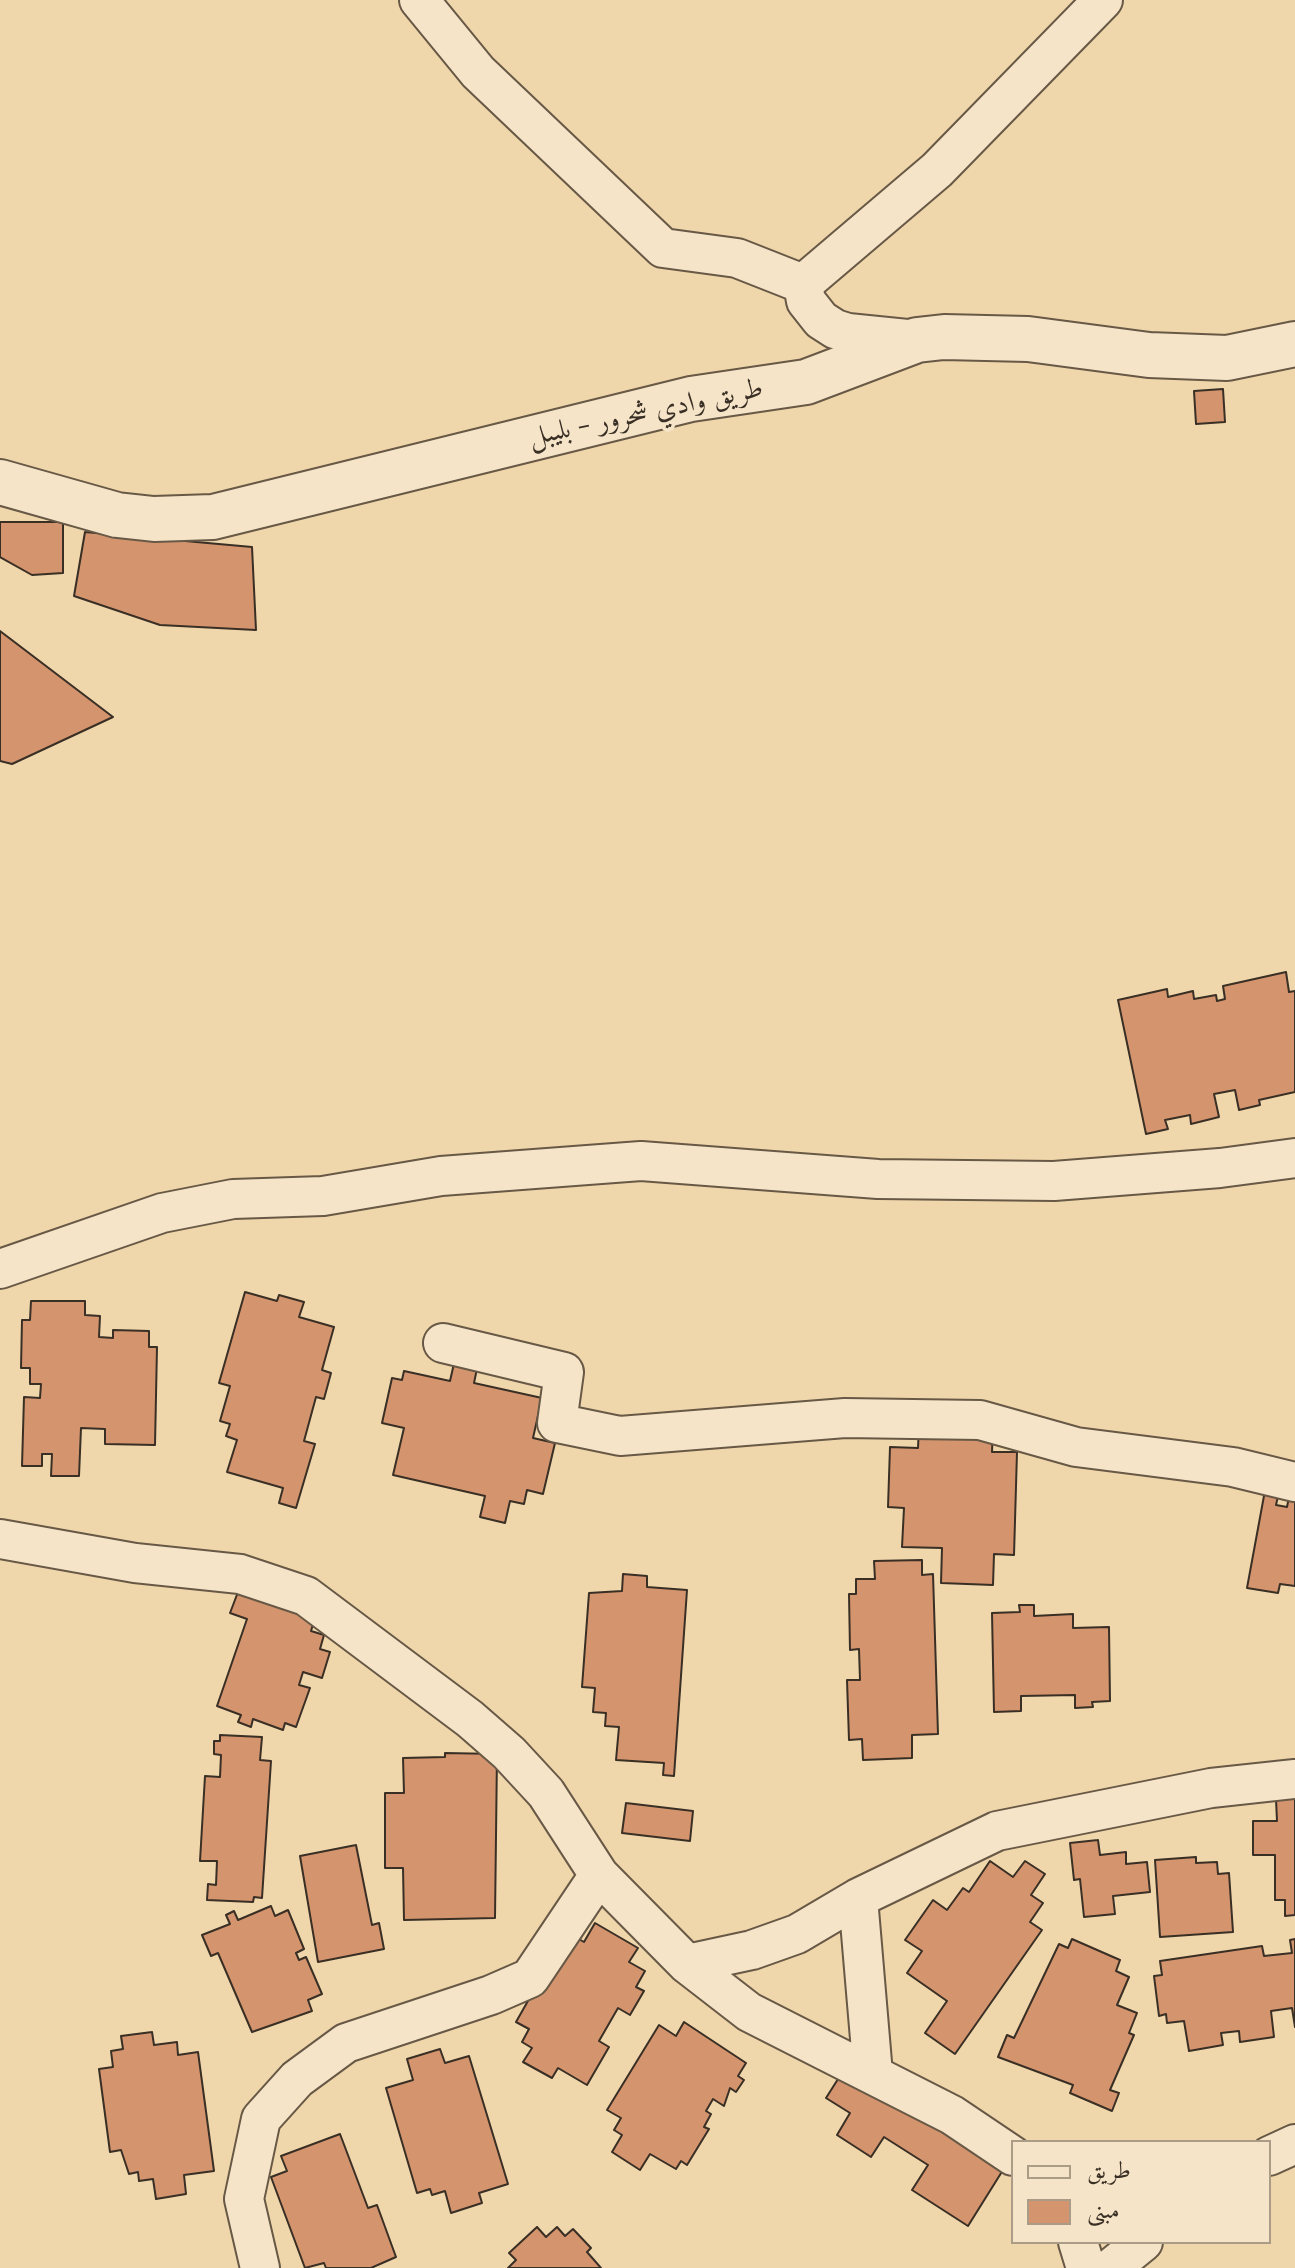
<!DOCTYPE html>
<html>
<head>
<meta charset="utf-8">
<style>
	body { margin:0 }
	#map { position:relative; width:1295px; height:2268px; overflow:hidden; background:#f0d6ab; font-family:Cardo,Amiri,serif }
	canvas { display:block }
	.legend { position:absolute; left:1011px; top:2140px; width:260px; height:104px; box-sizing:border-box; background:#f5e4c8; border:2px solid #aa9c87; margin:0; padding:10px 14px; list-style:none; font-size:24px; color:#392f25 }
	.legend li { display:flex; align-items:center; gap:16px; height:40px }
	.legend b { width:40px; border:2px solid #aa9c87 }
</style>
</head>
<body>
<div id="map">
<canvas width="1295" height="2268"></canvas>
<ul class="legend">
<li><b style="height:10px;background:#f5e4c8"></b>طريق</li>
<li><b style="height:22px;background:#d4956e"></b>مبنى</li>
</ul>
</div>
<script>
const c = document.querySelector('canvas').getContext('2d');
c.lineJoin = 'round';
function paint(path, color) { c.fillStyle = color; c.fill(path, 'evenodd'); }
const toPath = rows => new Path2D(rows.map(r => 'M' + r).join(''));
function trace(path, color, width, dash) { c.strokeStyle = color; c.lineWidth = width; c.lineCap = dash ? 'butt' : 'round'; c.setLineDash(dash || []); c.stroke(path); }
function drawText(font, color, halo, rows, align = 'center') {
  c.font = font + ' Cardo,Amiri,serif'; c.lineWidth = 7; c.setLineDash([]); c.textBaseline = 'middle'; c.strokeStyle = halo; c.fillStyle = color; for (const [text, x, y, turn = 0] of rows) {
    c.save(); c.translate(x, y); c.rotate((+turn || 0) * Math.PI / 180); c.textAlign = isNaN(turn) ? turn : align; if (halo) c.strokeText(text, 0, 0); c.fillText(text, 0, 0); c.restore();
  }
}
const building = toPath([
	[1223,389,1225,422,1196,424,1194,391,1223,389],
	[0,522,63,522,63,573,32,575,0,557,0,522],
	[85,532,252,547,256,630,160,625,74,596,85,532],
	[0,631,113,717,12,764,0,761,0,631],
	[1286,972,1289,992,1295,991,1295,1092,1259,1100,1260,1105,1239,1110,1235,1090,1214,1094,1219,1117,1191,1124,1190,1115,1165,1120,1168,1129,1146,1134,1118,1000,1167,989,1168,997,1193,991,1194,999,1216,995,1217,1001,1225,999,1223,986,1286,972],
	[245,1292,277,1301,279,1295,304,1302,299,1317,334,1327,322,1370,331,1373,324,1399,316,1397,304,1441,315,1444,296,1508,279,1503,283,1488,227,1472,237,1440,226,1436,230,1424,220,1421,230,1386,219,1383,245,1292],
	[31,1301,85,1301,85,1315,100,1316,99,1337,113,1338,113,1330,149,1331,149,1347,157,1347,155,1445,105,1444,105,1429,81,1428,79,1476,51,1476,52,1454,42,1454,42,1466,22,1466,24,1397,40,1398,41,1384,30,1384,30,1368,21,1368,22,1320,30,1320,31,1301],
	[455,1359,478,1364,474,1383,542,1398,533,1438,555,1443,543,1494,527,1490,524,1504,510,1501,505,1523,480,1517,485,1496,393,1475,404,1428,382,1423,392,1378,402,1380,404,1371,450,1381,455,1359],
	[919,1426,993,1428,992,1452,1017,1452,1014,1555,994,1554,993,1585,941,1583,942,1548,902,1547,904,1508,888,1507,890,1447,918,1448,919,1426],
	[1266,1485,1280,1487,1276,1505,1287,1507,1289,1497,1295,1498,1295,1586,1280,1584,1278,1593,1247,1588,1266,1485],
	[922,1560,922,1575,933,1574,938,1734,912,1735,912,1758,863,1760,862,1739,849,1740,847,1680,860,1680,859,1649,850,1650,849,1594,856,1594,856,1579,875,1579,874,1561,922,1560],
	[623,1574,647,1576,647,1587,687,1590,674,1776,663,1775,664,1763,616,1760,619,1727,605,1726,606,1713,593,1712,595,1688,582,1687,589,1593,622,1591,623,1574],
	[238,1592,315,1618,311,1631,324,1635,320,1649,330,1652,322,1678,303,1672,299,1685,310,1688,296,1727,285,1723,283,1730,253,1719,251,1727,238,1722,241,1715,217,1706,247,1619,230,1613,238,1592],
	[1019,1605,1034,1605,1034,1616,1073,1614,1073,1628,1109,1627,1110,1701,1092,1702,1093,1707,1075,1708,1075,1695,1021,1696,1021,1711,994,1712,992,1613,1020,1612,1019,1605],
	[220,1735,262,1737,260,1760,271,1761,262,1898,254,1897,253,1902,207,1900,208,1884,216,1885,217,1861,200,1861,205,1776,220,1777,221,1755,214,1754,214,1741,220,1741,220,1735],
	[445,1753,497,1754,495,1918,404,1920,403,1868,385,1868,385,1793,404,1793,403,1758,445,1757,445,1753],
	[1276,1799,1295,1799,1295,1915,1285,1916,1285,1900,1275,1900,1275,1855,1253,1855,1253,1821,1277,1821,1276,1799],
	[626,1803,693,1811,690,1841,622,1833,626,1803],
	[1098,1840,1100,1855,1126,1852,1126,1864,1147,1862,1150,1892,1113,1896,1115,1914,1084,1917,1080,1879,1074,1880,1070,1843,1098,1840],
	[356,1845,372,1925,379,1923,384,1949,318,1962,300,1856,356,1845],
	[1196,1857,1196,1863,1217,1862,1218,1874,1229,1873,1233,1932,1160,1937,1155,1860,1196,1857],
	[990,1861,1013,1877,1025,1861,1045,1874,1031,1895,1043,1903,1030,1922,1042,1930,955,2054,925,2033,947,2001,907,1973,922,1951,905,1940,933,1900,947,1910,963,1888,969,1892,990,1861],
	[271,1906,275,1916,288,1910,304,1949,296,1953,299,1960,306,1957,322,1994,308,2000,312,2011,252,2032,218,1953,211,1956,202,1935,230,1924,226,1915,234,1911,238,1920,271,1906],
	[595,1923,638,1948,629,1962,645,1971,636,1987,644,1991,630,2015,618,2008,599,2041,609,2047,587,2085,558,2068,552,2078,523,2062,532,2048,522,2042,529,2029,516,2022,567,1932,584,1942,595,1923],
	[1072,1939,1120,1960,1116,1971,1129,1977,1117,2005,1137,2013,1129,2033,1134,2035,1110,2090,1119,2093,1112,2111,1070,2093,1073,2085,998,2057,1007,2035,1014,2038,1059,1944,1068,1948,1072,1939],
	[1295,1939,1295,2027,1292,2008,1271,2011,1274,2037,1240,2042,1239,2031,1221,2033,1223,2045,1189,2051,1184,2021,1167,2023,1166,2014,1159,2016,1154,1976,1162,1975,1160,1961,1262,1946,1264,1956,1292,1953,1290,1940,1295,1939],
	[684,2022,746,2063,738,2076,744,2080,736,2092,730,2088,724,2106,713,2099,706,2111,711,2114,704,2127,709,2129,687,2165,681,2161,676,2169,650,2154,640,2170,612,2152,622,2135,614,2130,621,2118,607,2110,659,2025,676,2036,684,2022],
	[152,2032,154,2045,177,2042,178,2055,198,2052,214,2171,184,2175,186,2194,156,2199,153,2179,139,2181,138,2172,129,2174,121,2150,110,2152,99,2069,113,2067,111,2051,123,2049,121,2036,152,2032],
	[440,2049,445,2063,469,2056,508,2184,479,2193,482,2203,451,2213,445,2191,432,2195,430,2189,417,2193,386,2088,413,2080,407,2059,440,2049],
	[845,2068,1003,2170,968,2226,912,2190,928,2165,884,2137,871,2157,837,2135,850,2113,826,2098,845,2068],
	[340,2134,368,2208,377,2205,396,2257,371,2268,326,2268,324,2263,305,2268,271,2177,287,2171,281,2156,340,2134],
	[537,2227,546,2237,557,2227,565,2236,573,2229,591,2248,587,2252,601,2268,508,2268,516,2260,509,2253,537,2227]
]);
const minor = toPath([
	[419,0,478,72,663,248,737,258,803,284],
	[917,340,848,333,835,329,821,320,806,301,803,284,937,170,1103,0],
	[0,1269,162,1213,233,1199,323,1196,441,1176,641,1161,878,1179,1054,1181,1220,1168,1295,1158],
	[443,1343,564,1372,557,1423,620,1436,845,1418,980,1420,1076,1447,1233,1467,1295,1482],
	[0,1539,135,1563,240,1574,306,1596,470,1719,509,1753,546,1793,599,1875,687,1964,749,2012,952,2115,1013,2156],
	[858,1898,873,2074],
	[687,1964,752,1950,797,1934,858,1898,997,1831,1211,1788,1295,1779],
	[1269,2156,1295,2144],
	[1078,2242,1086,2268],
	[260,2268,244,2199,261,2119,297,2079,346,2043,491,1995,530,1978,599,1875],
	[1111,2268,1143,2242]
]);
const tertiary = toPath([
	[0,482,117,515,154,519,213,517,691,399,806,382,917,340,944,337,1028,339,1149,355,1227,358,1295,344]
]);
const streetNames = [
	["طريق وادي شحرور - بليبل",646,414,-12]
];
paint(building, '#d4956e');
trace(building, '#392f25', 2);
trace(minor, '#675946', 42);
trace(tertiary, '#675946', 48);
trace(minor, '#f5e4c8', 38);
trace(tertiary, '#f5e4c8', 44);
drawText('28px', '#392f25', '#f5e4c8', streetNames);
</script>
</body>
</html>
